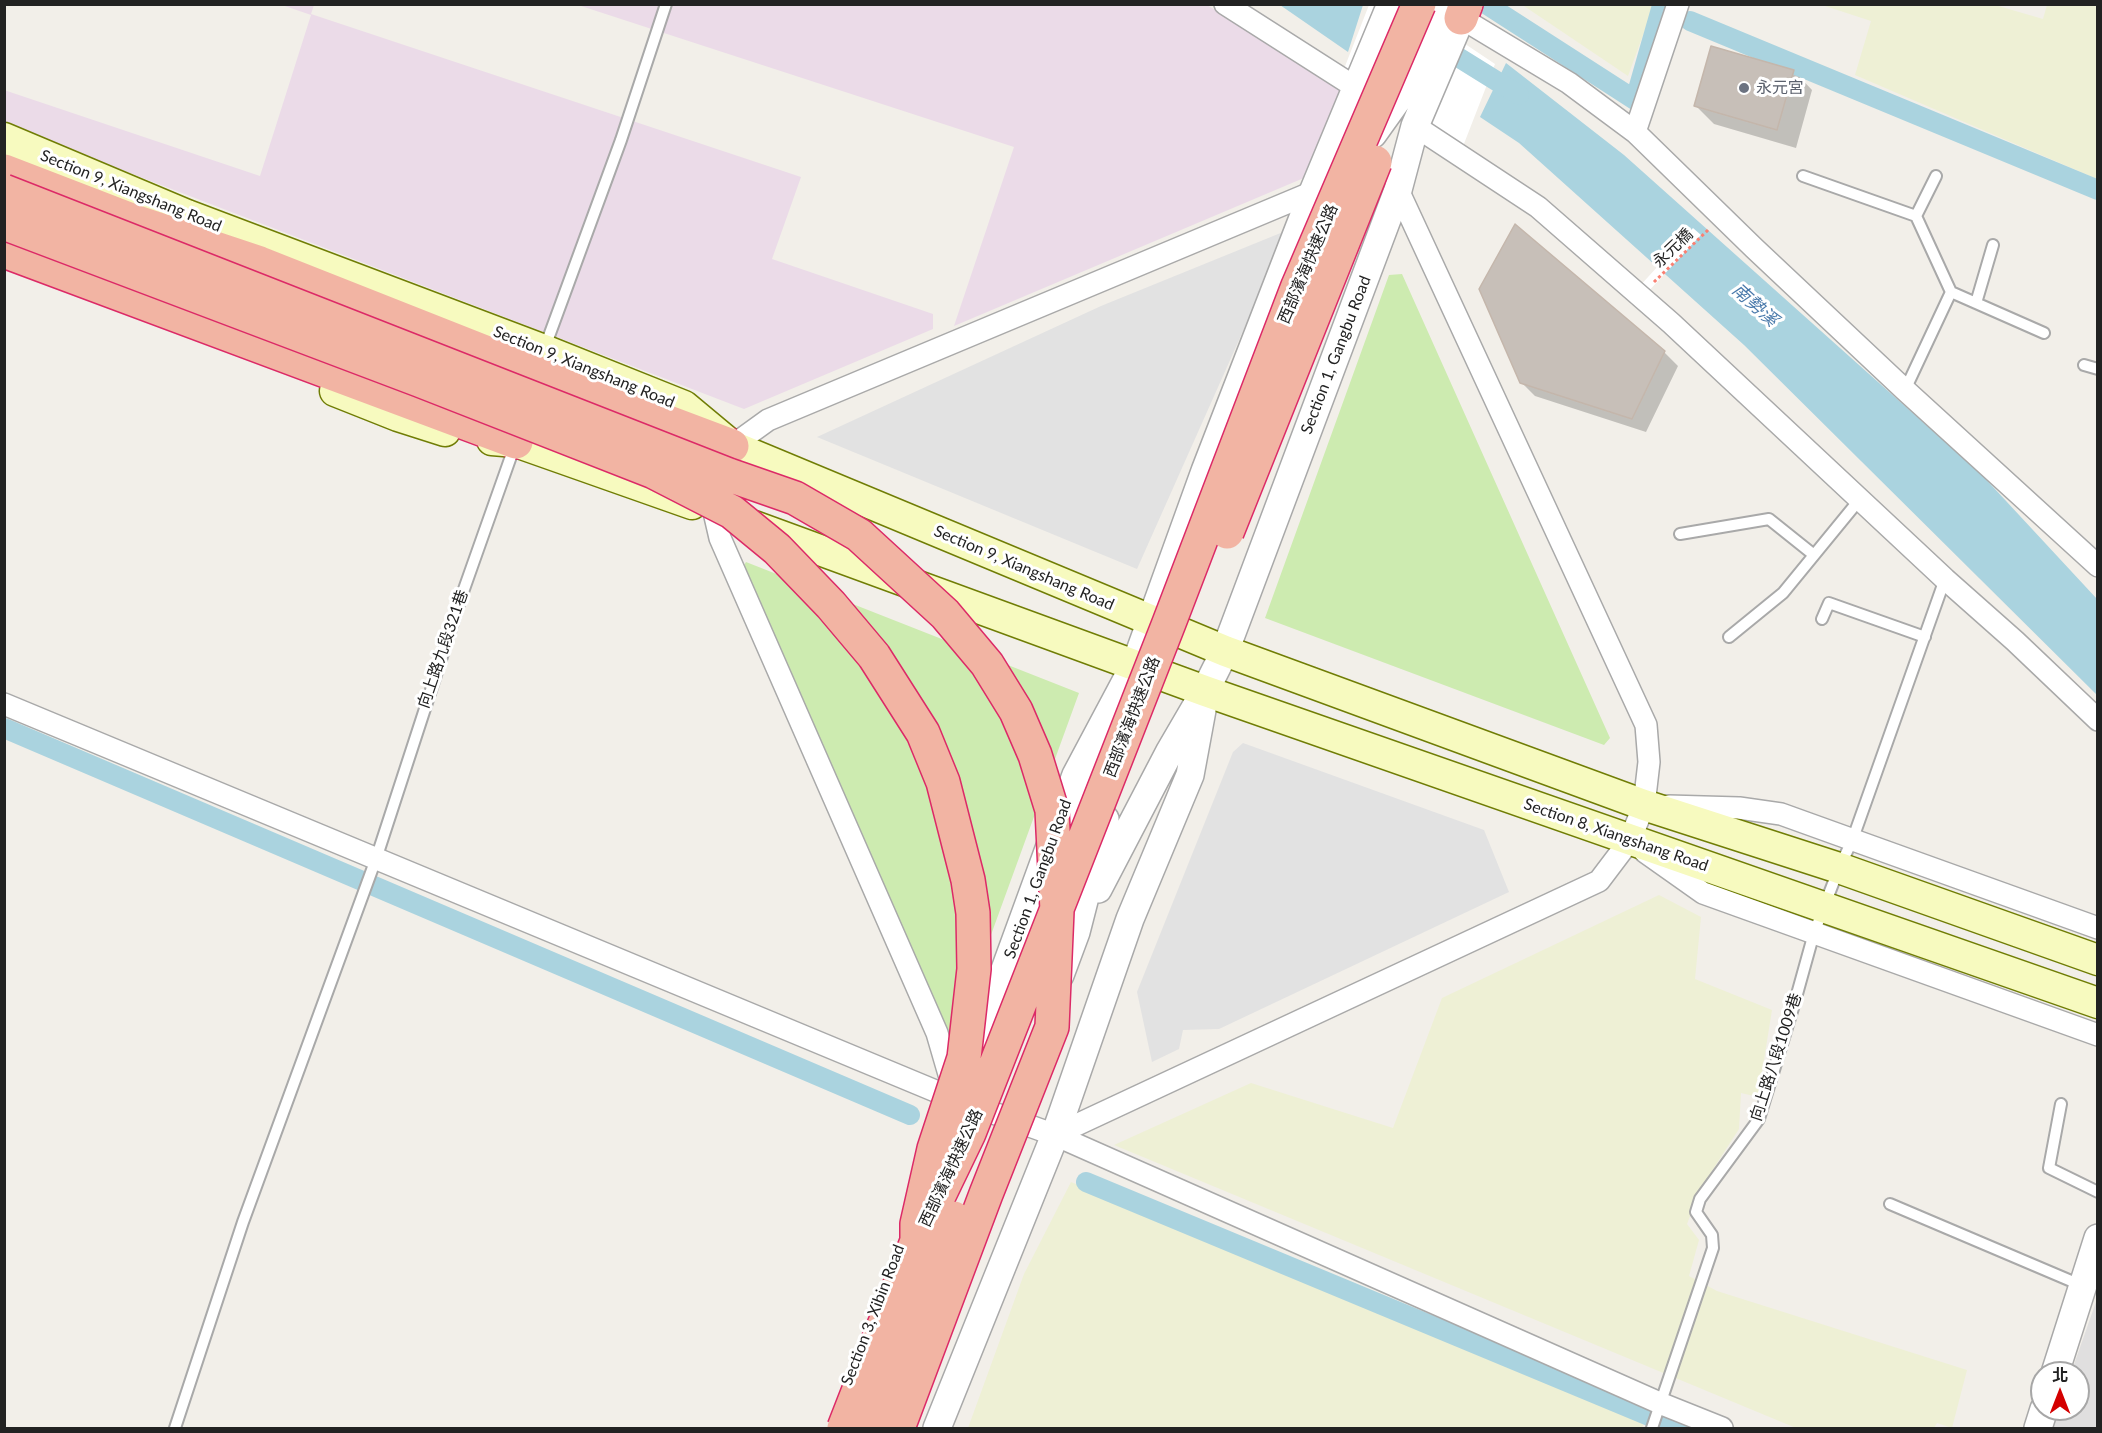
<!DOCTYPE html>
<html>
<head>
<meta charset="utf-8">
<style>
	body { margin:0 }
	#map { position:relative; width:2102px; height:1433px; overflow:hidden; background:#f2efe9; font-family:Lato,"Noto Sans TC",sans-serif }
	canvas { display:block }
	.frame { position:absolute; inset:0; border:6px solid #222; pointer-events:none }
	.north { position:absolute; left:2030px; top:1361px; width:60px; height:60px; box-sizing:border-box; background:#fff; border:2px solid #a7a7a7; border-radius:50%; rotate:0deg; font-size:16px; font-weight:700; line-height:24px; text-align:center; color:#222 }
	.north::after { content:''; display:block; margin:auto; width:21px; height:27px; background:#d40000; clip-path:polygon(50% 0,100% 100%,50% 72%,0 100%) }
</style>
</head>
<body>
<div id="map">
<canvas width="2102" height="1433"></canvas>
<div class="frame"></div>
<div class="north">北</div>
</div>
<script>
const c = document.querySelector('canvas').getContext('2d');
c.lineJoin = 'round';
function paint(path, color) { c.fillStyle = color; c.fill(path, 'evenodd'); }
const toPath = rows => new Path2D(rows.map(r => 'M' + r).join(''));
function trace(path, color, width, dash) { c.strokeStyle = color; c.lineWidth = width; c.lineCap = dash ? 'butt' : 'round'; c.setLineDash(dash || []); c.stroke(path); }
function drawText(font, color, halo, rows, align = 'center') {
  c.font = font + ' Lato,"Noto Sans TC",sans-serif'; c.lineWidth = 6; c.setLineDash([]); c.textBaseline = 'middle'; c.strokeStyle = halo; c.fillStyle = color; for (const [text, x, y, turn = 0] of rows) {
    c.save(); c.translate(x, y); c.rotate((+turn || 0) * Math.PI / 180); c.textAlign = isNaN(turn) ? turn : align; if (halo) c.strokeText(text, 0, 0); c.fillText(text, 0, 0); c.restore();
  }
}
const residential = toPath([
	[2097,1299,2097,1428,2052,1428,2058,1409,2078,1409,2078,1373,2071,1373]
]);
const industrial = toPath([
	[282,5,314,5,311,14,801,177,772,259,933,314,933,329,744,409,5,125,4,90,260,176,311,15],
	[578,5,1207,5,1342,87,1318,172,954,326,1014,147]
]);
const farmland = toPath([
	[1521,4,1654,4,1654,5,1628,76],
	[1822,5,1995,5,2043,19,2047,5,2097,5,2097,179,1855,75,1871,21],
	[1659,895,1701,917,1695,979,1772,1010,1758,1097,1741,1093,1739,1129,1701,1188,1687,1224,1699,1240,1689,1276,1717,1291,1967,1370,1952,1428,1937,1423,1934,1428,1796,1428,1114,1145,1251,1083,1393,1128,1442,998],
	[1071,1182,1646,1418,1642,1428,968,1428,1024,1274]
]);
const grass = toPath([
	[1402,274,1610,738,1604,745,1265,618,1389,275],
	[746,562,1079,693,952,1042,943,1043,740,572]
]);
const parking = toPath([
	[1288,230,1137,569,817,437,1101,306],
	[1243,743,1484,830,1509,892,1219,1029,1183,1030,1179,1049,1152,1062,1137,992,1233,752]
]);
const water = toPath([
	[1280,5,1363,5,1348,52],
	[1506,63,1624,155,1981,474,2097,599,2097,695,1744,345,1519,143,1480,117]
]);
const pier = toPath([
	[1369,5,1407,5,1495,64,1460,154,1342,74],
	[1693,228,1701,235,1644,296,1637,289]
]);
const shadow = toPath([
	[1712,48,1794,71,1812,90,1796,148,1714,124,1696,106],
	[1664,352,1678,366,1646,432,1535,396,1521,382]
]);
const canal = toPath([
	[1486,4,1635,100,1661,9],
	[1690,21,2098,190],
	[1437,44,1519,95],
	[4,728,910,1115],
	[1086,1182,1678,1428]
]);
const building = toPath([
	[1711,46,1794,70,1777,130,1694,106,1711,46],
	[1515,224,1665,351,1632,419,1520,383,1479,289,1515,224]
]);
const path = toPath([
	[1654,282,1708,230]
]);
const service = toPath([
	[1803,176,1916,216,1951,292,2044,333],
	[1916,216,1936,176],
	[1976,303,1993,245],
	[545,347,621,140,666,4],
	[2084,365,2098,369],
	[1905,390,1951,292],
	[1680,534,1769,519,1814,555],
	[1822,619,1829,603,1925,637],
	[1729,637,1783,593,1860,499],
	[2061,1104,2049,1168,2098,1192],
	[1890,1204,2083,1286],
	[175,1428,243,1222,376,859,463,592,515,445],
	[1652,1428,1713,1248,1712,1235,1696,1212,1700,1199,1759,1119,1794,1005,1814,933,1839,868,1852,841,1945,579]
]);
const minor = toPath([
	[1225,4,1355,87],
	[1461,18,1569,83,1635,132,1754,248,1905,390,2098,566],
	[1415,126,1538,207,1671,323,1945,579,2015,641,2098,720],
	[1635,132,1678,4],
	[727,454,732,446,768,420,1313,192],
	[714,496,714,512,720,538,937,1033,953,1088],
	[4,704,957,1100,1055,1135,1662,1404,1722,1428],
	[1668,806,1739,808,1781,814,2098,928],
	[1645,852,1703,893,2098,1035],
	[1055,1135,1599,881,1630,840,1644,805,1649,762,1646,725,1398,190]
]);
const tertiary = toPath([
	[1373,134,1413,78,1444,4],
	[1131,687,1135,665,1205,471,1313,192,1391,4],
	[1098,889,1170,751,1205,691,1225,651,1398,190,1415,126,1461,18,1469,4],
	[1060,975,1076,932,1105,819],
	[972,1060,1076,775,1134,666],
	[2055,1373,2098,1238],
	[937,1428,1055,1135,1130,919,1190,775,1202,710],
	[2038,1428,2044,1409]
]);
const secondary = toPath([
	[4,138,187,215,544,350,684,406,732,446,1225,651,1644,805,1839,868,2098,960],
	[335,391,398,416,445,431],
	[492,440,516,442,692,504],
	[754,526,1205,691,2098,1003]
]);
const trunk = toPath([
	[1461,18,1466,4],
	[4,171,134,221,260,263,541,374,732,446],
	[4,251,516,442]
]);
const trunkBridge = toPath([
	[4,191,729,475,795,498,859,535,945,614,987,664,1016,711,1035,755,1052,810,1057,911,1052,1027,986,1194,898,1428],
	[4,223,419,380,654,472,732,512,777,549,831,605,874,656,923,733,943,782,968,880,973,913,974,969,964,1058,934,1149,917,1224,917,1241],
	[1227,532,1375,162],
	[844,1428,917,1241,969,1133,1169,623,1298,286,1419,4],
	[870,1428,954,1218]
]);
const markers = [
	[1744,88,6,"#6b7280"]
];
const worshipNames = [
	["永元宮",1756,88]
];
const streetNames = [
	["Section 9, Xiangshang Road",131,191,22],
	["永元橋",1673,248,-44],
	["西部濱海快速公路",1308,264,-67],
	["Section 1, Gangbu Road",1336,355,-69],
	["Section 9, Xiangshang Road",584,367,22],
	["Section 9, Xiangshang Road",1024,568,23],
	["向上路九段321巷",443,649,-71],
	["西部濱海快速公路",1132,717,-69],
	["Section 8, Xiangshang Road",1616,835,19],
	["Section 1, Gangbu Road",1038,879,-70],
	["向上路八段1009巷",1776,1057,-72],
	["西部濱海快速公路",951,1168,-65],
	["Section 3, Xibin Road",873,1315,-69]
];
const waterNames = [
	["南勢溪",1755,305,42]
];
paint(residential, '#e0dfdf');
paint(industrial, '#ebdbe8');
paint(farmland, '#eef0d5');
paint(grass, '#cdebb0');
paint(parking, '#e2e2e2');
paint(water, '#aad3df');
paint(pier, '#fff');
paint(shadow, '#0003');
trace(canal, '#aad3df', 20);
paint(building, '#c7bfb8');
trace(building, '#c4b6ab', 1.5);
trace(service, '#a9a9a9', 14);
trace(minor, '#a9a9a9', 24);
trace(tertiary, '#a9a9a9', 30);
trace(secondary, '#707d05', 33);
trace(trunk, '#dc2a67', 36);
trace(path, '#fa8072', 3, [3, 3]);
trace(service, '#fff', 10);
trace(minor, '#fff', 21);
trace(tertiary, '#fff', 27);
trace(secondary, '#f7fabf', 30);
trace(trunk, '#f2b4a3', 33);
trace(trunkBridge, '#dc2a67', 36, []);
trace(trunkBridge, '#f2b4a3', 33);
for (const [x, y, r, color] of markers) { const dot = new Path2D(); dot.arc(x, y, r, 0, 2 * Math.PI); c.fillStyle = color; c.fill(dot); trace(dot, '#fff', 2); }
drawText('16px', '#5b616d', '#fff', worshipNames, 'left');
drawText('16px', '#222', '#fff', streetNames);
drawText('italic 18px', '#4a7aab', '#fff', waterNames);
</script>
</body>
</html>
